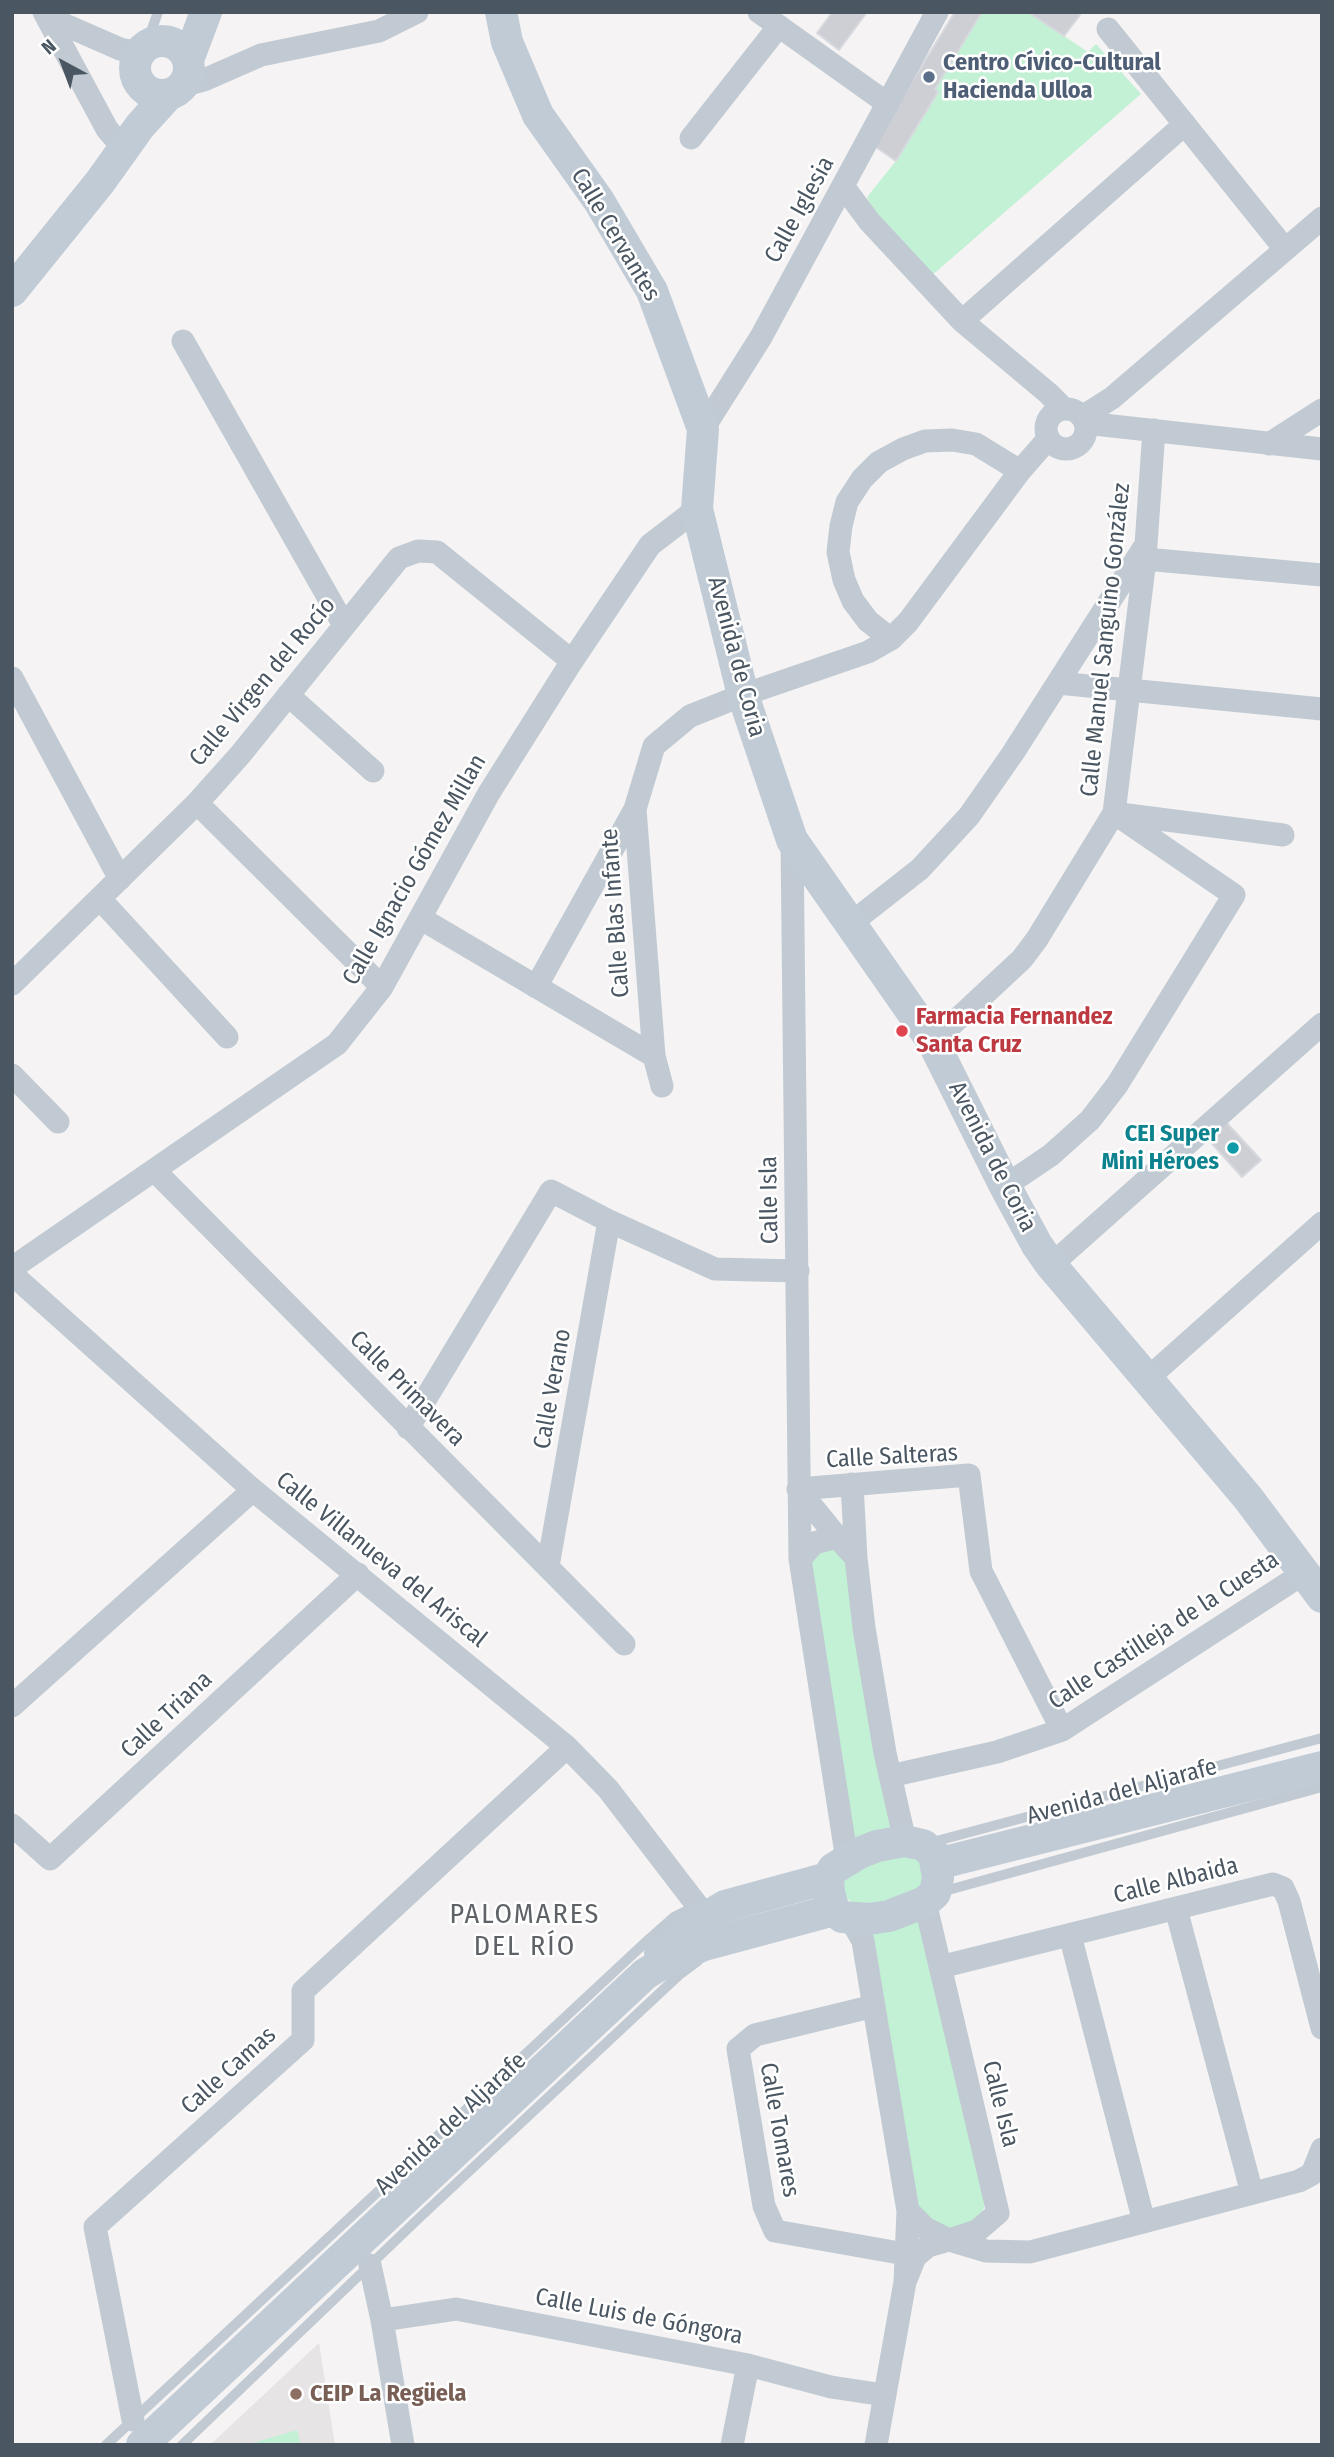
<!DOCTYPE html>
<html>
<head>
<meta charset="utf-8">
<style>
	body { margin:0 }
	#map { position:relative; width:1334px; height:2457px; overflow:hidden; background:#f5f3f3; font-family:"Fira Sans Condensed",sans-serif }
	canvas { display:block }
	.frame { position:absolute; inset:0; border:14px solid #4a5661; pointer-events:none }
	.north { position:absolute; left:28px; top:28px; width:70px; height:70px; -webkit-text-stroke:5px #fff; paint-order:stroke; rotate:319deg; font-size:19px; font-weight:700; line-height:28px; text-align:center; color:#4a5661 }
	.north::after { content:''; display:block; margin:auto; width:24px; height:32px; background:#4a5661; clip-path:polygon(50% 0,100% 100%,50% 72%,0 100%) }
</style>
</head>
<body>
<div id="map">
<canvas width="1334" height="2457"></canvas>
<div class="frame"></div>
<div class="north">N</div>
</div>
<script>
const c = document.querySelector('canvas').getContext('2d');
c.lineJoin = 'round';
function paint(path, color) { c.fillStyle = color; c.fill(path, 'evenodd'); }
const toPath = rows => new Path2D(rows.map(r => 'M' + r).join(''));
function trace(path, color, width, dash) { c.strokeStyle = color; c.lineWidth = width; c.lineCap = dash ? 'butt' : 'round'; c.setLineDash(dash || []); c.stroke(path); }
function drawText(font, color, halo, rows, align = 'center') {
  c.font = font + ' "Fira Sans Condensed",sans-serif'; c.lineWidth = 5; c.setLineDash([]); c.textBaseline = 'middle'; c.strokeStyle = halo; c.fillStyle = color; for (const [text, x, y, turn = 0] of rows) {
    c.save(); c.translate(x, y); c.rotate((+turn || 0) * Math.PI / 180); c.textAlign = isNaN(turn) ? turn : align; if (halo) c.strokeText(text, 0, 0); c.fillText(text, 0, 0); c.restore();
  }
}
const education = toPath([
	[319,2343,335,2445,210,2445]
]);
const green = toPath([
	[982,12,1028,12,1088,52,1096,44,1141,94,930,277,871,207,867,197,896,161,938,92,935,89],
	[830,1545,844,1556,896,1829,855,1847,809,1565,815,1554],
	[895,1853,922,1861,925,1883,915,1894,877,1908,851,1902,845,1896,843,1881,846,1874],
	[919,1919,985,2200,984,2208,978,2219,955,2230,927,2218,919,2211,870,1932],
	[297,2430,301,2445,246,2445]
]);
const building = toPath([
	[830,12,867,12,839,50,817,33,831,14,830,12],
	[955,12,982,12,935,89,938,92,896,161,873,145,955,12],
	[1028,12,1076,12,1080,15,1064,36,1028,12],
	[1224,1120,1261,1160,1242,1177,1205,1136,1224,1120]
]);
const lane = toPath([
	[146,46,158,12],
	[929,1843,1322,1738],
	[941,1892,1322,1787],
	[106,2445,648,1940,674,1917,698,1905],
	[182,2445,417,2220,679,1975,698,1961]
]);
const street = toPath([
	[44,12,107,129,124,149],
	[759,12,888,104],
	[47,17,120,49,139,53],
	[1108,29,1285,249],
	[182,86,204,80,261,55,379,31,417,12],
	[691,138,779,26],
	[843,186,869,221,962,321,1048,393,1064,409],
	[962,321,1185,124],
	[183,341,344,625],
	'1046 429a20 20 0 1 1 40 0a20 20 0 1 1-40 0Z',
	[1082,417,1112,398,1322,218],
	[1085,423,1322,449],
	[703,429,761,337,937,12],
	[1269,444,1322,410],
	[1145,559,1322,575],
	[891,639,868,621,853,601,844,580,838,552,841,526,847,502,862,479,879,462,903,449,925,441,952,440,976,444,1020,471],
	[12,678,120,879],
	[1058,683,1322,709],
	[288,695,373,771],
	[197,803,382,987],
	[1120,814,1283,835],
	[792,840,800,1559],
	[100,899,227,1037],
	[420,918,654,1056,662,1086],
	[850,924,920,869,969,816,1013,753,1143,549],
	[12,984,197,803,240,755,399,558,418,551,437,552,572,661],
	[536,987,635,809],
	[933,1042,1022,959,1037,939,1114,813,1145,559,1154,430],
	[654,1056,635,809,654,746,690,716,743,695,868,652,891,639,908,622,1020,471,1048,439],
	[12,1075,58,1122],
	[155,1171,624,1644],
	[1005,1186,1051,1155,1090,1120,1117,1085,1234,895,1114,813],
	[1051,1265,1322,1024],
	[12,1268,337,1044,382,987,489,793,572,661,650,545,697,509],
	[12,1274,253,1490,567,1747,608,1789,697,1905],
	[1147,1379,1322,1223],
	[408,1428,551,1191,609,1221,715,1269,798,1271],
	[852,1484,856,1558],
	[798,1489,969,1475,981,1571,1062,1730],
	[798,1489,837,1537],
	[548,1566,609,1221],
	[12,1706,253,1490],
	[890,1776,997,1752,1062,1730,1304,1573],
	[12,1825,50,1859,358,1574],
	[847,1860,800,1559,814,1543,837,1537,856,1558,864,1628,885,1753,905,1841],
	[1176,1909,1252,2193],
	[850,1918,863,1941,908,2211,925,2228,949,2240,977,2231,998,2213,925,1902],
	[1070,1935,1144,2222],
	[940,1967,1273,1884,1283,1888,1289,1901,1322,2028],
	[874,2006,755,2035,738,2049,764,2206,775,2231,905,2254],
	[370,2265,382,2320,403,2445],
	[905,2282,915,2257,928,2246,949,2240,986,2251,1030,2252,1299,2181,1312,2174,1322,2149],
	[382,2320,456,2309,748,2365,831,2387,884,2395],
	[133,2420,95,2227,303,2040,303,1991,567,1747],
	[732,2445,748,2365],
	[876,2445,905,2282,908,2211]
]);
const secondary = toPath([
	[501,12,507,42,538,115,599,201,652,291,703,429,697,509,743,695,792,840,933,1042,1005,1186,1037,1245,1051,1265,1248,1498,1322,1597],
	'135 68a27 27 0 1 1 54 0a27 27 0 1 1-54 0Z',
	[188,60,206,12],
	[12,291,100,182,140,126,169,94],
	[905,1841,923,1845,934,1854,938,1878,935,1893,925,1902,889,1916,869,1919,842,1917,834,1910,829,1893,828,1878,833,1869,859,1853,877,1846,905,1841],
	[937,1864,1322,1767],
	[660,1953,696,1923,725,1906,828,1878],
	[142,2445,645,1974,668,1960,704,1945,834,1910]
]);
const markers = [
	[929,77,7,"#5c6f8a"],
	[902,1031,7,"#e0444e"],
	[1233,1148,7,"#0f9aa8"],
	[296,2394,7,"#8d6e63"]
];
const serviceNames = [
	["Centro Cívico-Cultural",943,63],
	["Hacienda Ulloa",943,91]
];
const streetNames = [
	["Calle Iglesia",800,210,-61],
	["Calle Cervantes",615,235,59],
	["Calle Manuel Sanguino González",1106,640,-84],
	["Avenida de Coria",736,657,75],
	["Calle Virgen del Rocío",263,682,-50],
	["Calle Ignacio Gómez Millan",415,870,-60],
	["Calle Blas Infante",616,913,-94],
	["Avenida de Coria",992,1157,63],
	["Calle Isla",770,1200,-91],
	["Calle Primavera",407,1389,45],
	["Calle Verano",553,1389,-80],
	["Calle Salteras",892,1457,-3],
	["Calle Villanueva del Ariscal",381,1560,39],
	["Calle Castilleja de la Cuesta",1164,1631,-33],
	["Calle Triana",167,1715,-43],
	["Avenida del Aljarafe",1122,1792,-15],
	["Calle Albaida",1176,1881,-14],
	["Calle Camas",229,2071,-42],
	["Calle Isla",1000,2104,76],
	["Avenida del Aljarafe",451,2124,-43],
	["Calle Tomares",779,2130,80],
	["Calle Luis de Góngora",639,2317,11]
];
const healthNames = [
	["Farmacia Fernandez",916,1017],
	["Santa Cruz",916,1045]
];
const cultureNames = [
	["CEI Super",1219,1134],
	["Mini Héroes",1219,1162]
];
const educationNames = [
	["CEIP La Regüela",310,2394]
];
const quarterNames = [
	["PALOMARES",525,1915],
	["DEL RÍO",525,1947]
];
paint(education, '#e6e4e5');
paint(green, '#c3f1d5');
paint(building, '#cdcfd5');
trace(building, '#d7d9de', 2);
trace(lane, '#c1cad2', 10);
trace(street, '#c1cad2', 23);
trace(secondary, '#c1cbd6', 32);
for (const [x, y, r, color] of markers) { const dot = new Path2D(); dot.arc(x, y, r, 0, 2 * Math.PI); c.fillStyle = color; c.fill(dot); trace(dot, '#fff', 2.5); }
drawText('bold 24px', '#4e5e75', '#fff', serviceNames, 'left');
drawText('24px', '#4a5661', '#fff', streetNames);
drawText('bold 24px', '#be3a42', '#fff', healthNames, 'left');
drawText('bold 24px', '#0d838f', '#fff', cultureNames, 'right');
drawText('bold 24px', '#785e54', '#fff', educationNames, 'left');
c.letterSpacing = '2px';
drawText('28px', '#5f6368', '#fff', quarterNames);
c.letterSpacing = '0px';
</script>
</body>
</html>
